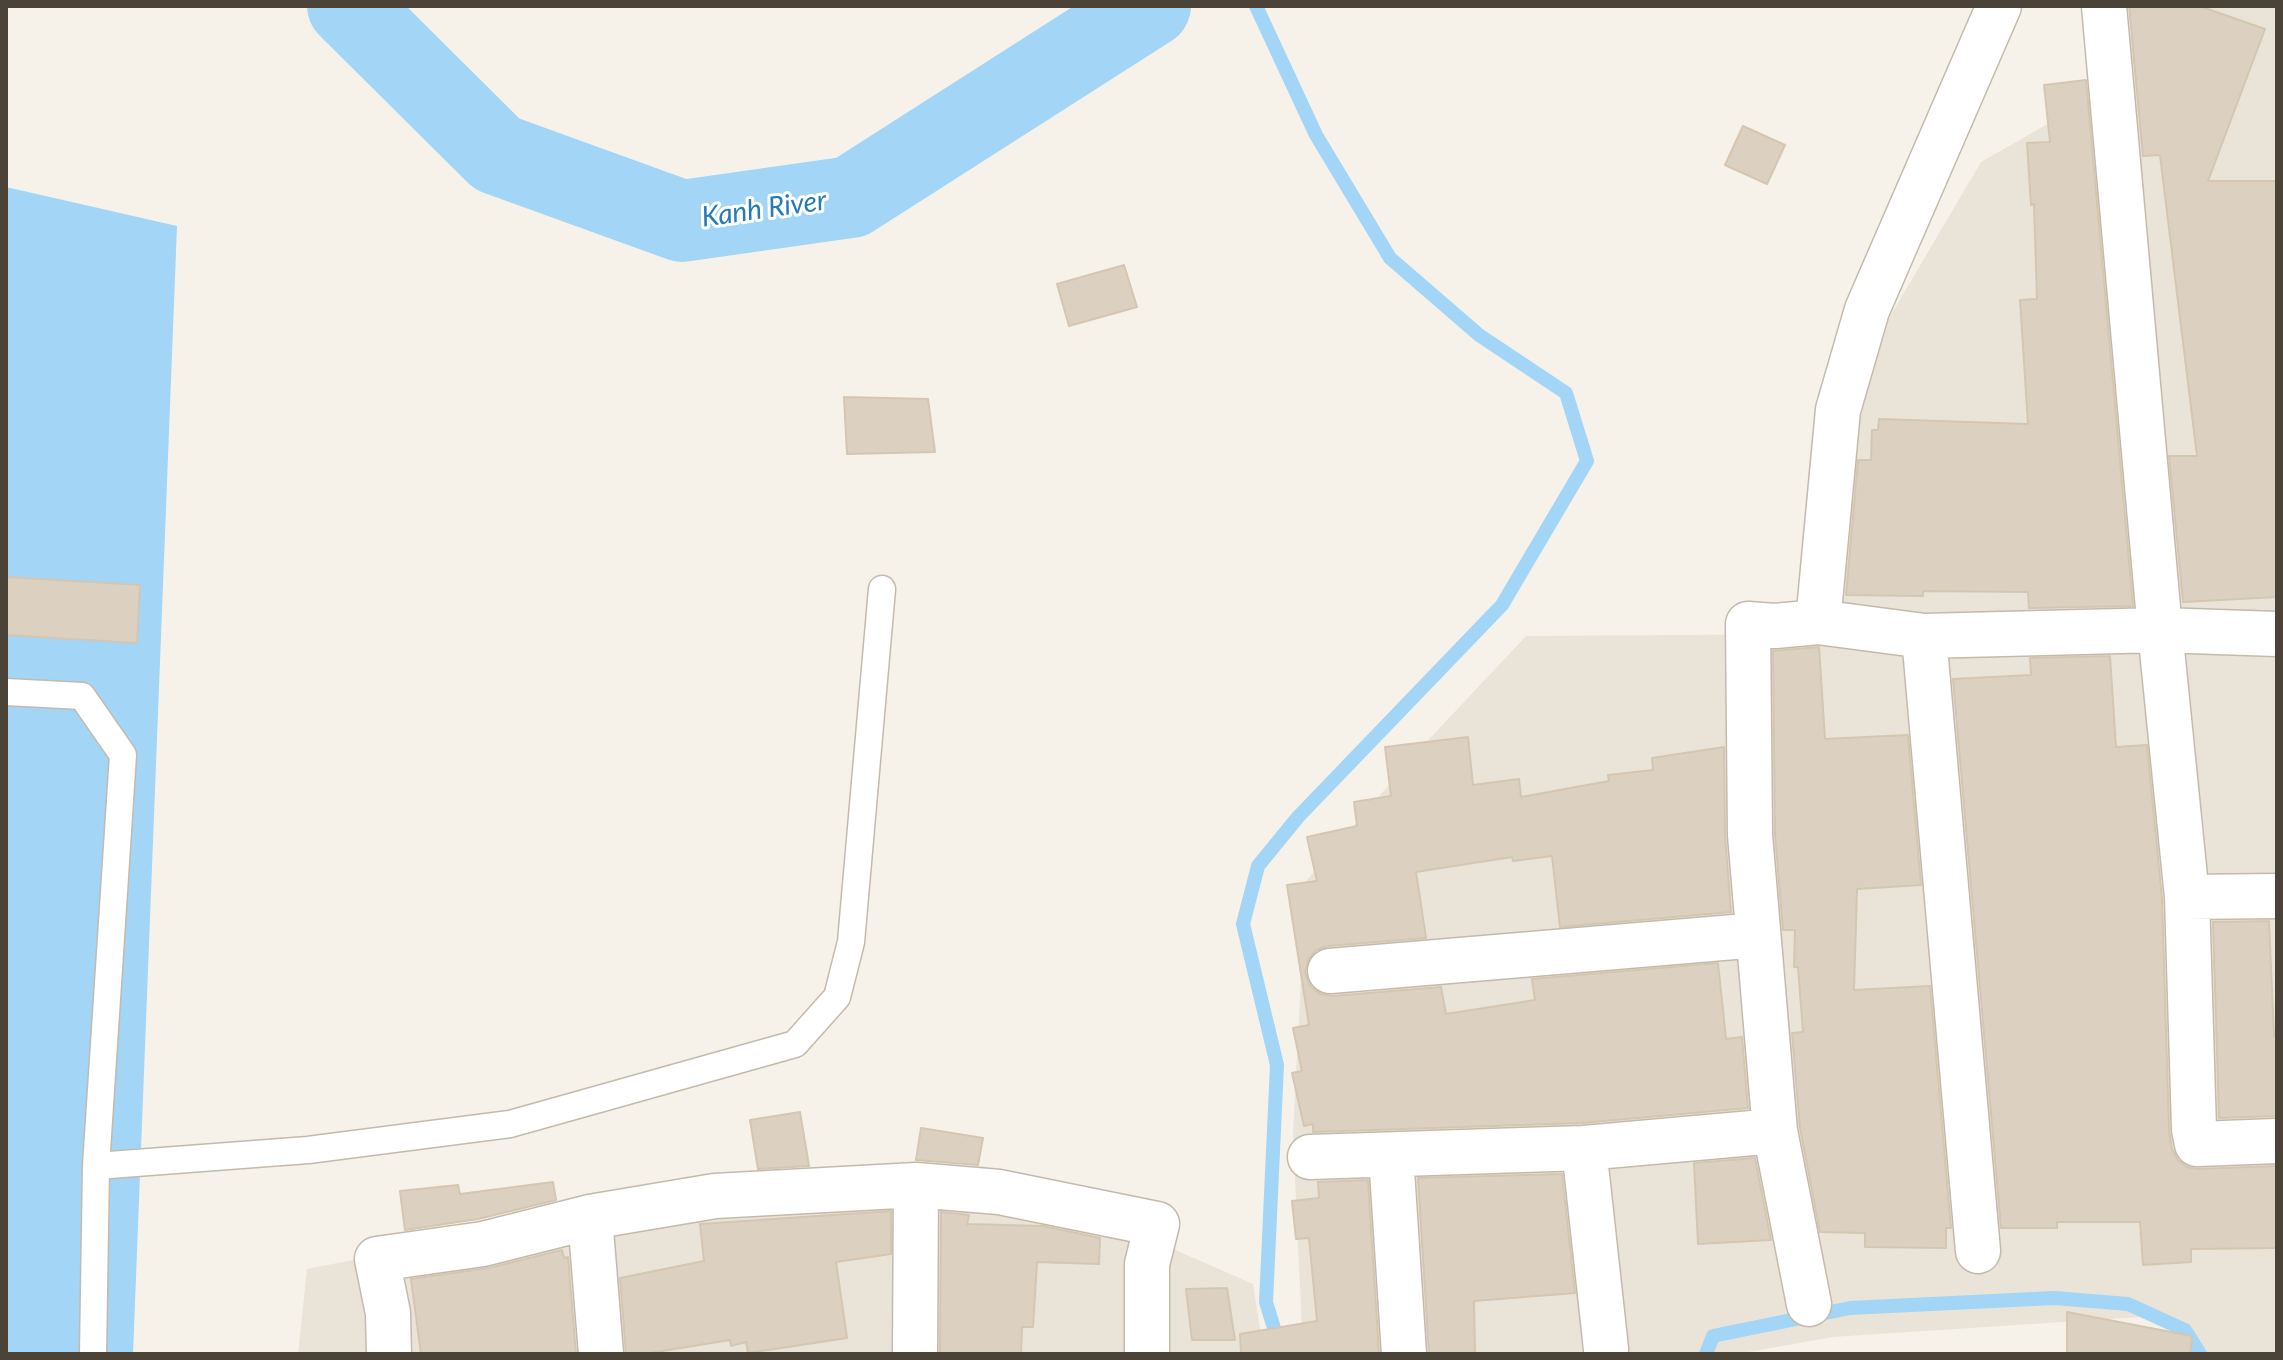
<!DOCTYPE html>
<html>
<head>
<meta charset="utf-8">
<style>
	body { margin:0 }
	#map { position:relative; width:2283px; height:1360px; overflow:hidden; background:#f6f2ea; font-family:Lato,sans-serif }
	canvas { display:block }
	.frame { position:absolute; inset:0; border:8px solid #4b4337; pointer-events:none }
</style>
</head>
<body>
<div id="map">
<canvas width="2283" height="1360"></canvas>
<div class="frame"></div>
</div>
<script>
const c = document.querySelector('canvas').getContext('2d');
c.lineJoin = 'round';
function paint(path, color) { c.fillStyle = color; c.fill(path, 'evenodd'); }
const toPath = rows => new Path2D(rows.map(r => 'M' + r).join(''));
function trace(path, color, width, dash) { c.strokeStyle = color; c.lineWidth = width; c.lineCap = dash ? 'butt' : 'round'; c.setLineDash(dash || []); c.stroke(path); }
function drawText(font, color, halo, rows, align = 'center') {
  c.font = font + ' Lato,sans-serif'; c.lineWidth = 6; c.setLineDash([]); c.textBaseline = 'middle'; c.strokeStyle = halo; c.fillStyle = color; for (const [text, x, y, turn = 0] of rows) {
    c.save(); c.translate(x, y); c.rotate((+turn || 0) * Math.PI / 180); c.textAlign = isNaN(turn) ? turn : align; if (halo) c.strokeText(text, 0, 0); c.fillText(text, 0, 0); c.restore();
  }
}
const residential = toPath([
	[2154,6,2277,6,2277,1354,2198,1354,2155,1316,1833,1337,1737,1354,1303,1354,1293,1134,1306,881,1418,751,1526,636,1826,634,1872,347,1981,162,2072,110],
	[984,1166,1253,1284,1264,1354,298,1354,307,1269,800,1173]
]);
const water = toPath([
	[6,187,177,226,133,1354,6,1354]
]);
const stream = toPath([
	[1256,6,1316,135,1390,258,1479,335,1566,393,1587,461,1502,605,1298,817,1258,866,1243,924,1277,1065,1266,1302,1282,1354],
	[1706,1354,1713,1336,1850,1308,2054,1298,2128,1304,2185,1330,2200,1354]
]);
const river = toPath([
	[348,6,497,154,682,221,851,197,1150,6]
]);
const building = toPath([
	[2129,6,2199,6,2265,29,2208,181,2277,181,2277,597,2183,602,2169,456,2197,456,2160,155,2143,156,2129,6],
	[2086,80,2133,606,2029,608,2028,592,1923,591,1923,596,1846,595,1858,460,1871,460,1872,430,1878,430,1879,419,2028,424,2020,300,2037,299,2034,204,2031,205,2027,143,2050,142,2044,85,2086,80],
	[1743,126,1785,145,1767,184,1725,165,1743,126],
	[1124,265,1137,307,1069,326,1057,284,1124,265],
	[844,397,928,399,935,452,847,454,844,397],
	[6,577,140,585,137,643,6,635,6,577],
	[1819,647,1825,739,1908,735,1921,885,1857,889,1854,990,1930,986,1951,1228,1946,1228,1946,1248,1865,1247,1865,1233,1820,1232,1800,1128,1792,1033,1803,1032,1798,967,1794,967,1795,930,1783,930,1775,834,1773,651,1819,647],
	[2110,656,2116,747,2147,745,2162,899,2169,1130,2172,1149,2178,1160,2187,1167,2197,1169,2277,1166,2277,1248,2191,1249,2191,1262,2143,1265,2140,1222,2057,1222,2057,1228,2001,1228,1953,679,2031,675,2030,658,2110,656],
	[1468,737,1473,785,1519,779,1521,797,1609,781,1608,775,1653,770,1652,758,1724,747,1725,835,1731,912,1560,927,1552,856,1513,861,1512,857,1416,872,1426,938,1328,946,1316,950,1308,960,1305,972,1310,986,1320,994,1332,996,1441,987,1446,1014,1535,1000,1532,979,1718,963,1726,1039,1742,1037,1748,1108,1582,1123,1313,1132,1313,1124,1304,1126,1292,1073,1302,1071,1293,1028,1309,1025,1287,885,1317,881,1307,837,1357,826,1354,802,1391,796,1385,747,1468,737],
	[2269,921,2274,1036,2277,1036,2277,1116,2219,1118,2213,922,2269,921],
	[800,1112,809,1166,758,1169,750,1120,800,1112],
	[921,1128,983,1138,978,1165,916,1160,921,1128],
	[1755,1158,1771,1240,1698,1244,1694,1163,1755,1158],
	[1562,1174,1575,1293,1474,1301,1475,1354,1429,1354,1418,1178,1562,1174],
	[1368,1180,1379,1354,1241,1354,1240,1334,1317,1321,1309,1238,1296,1239,1292,1201,1319,1198,1318,1182,1368,1180],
	[553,1182,556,1200,478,1219,405,1230,400,1191,458,1185,460,1194,553,1182],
	[891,1211,891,1254,836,1262,847,1338,748,1353,746,1342,731,1346,730,1340,644,1354,626,1354,620,1278,704,1261,700,1224,891,1211],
	[941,1212,969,1215,967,1224,1043,1226,1100,1238,1099,1264,1037,1262,1033,1327,1022,1327,1021,1354,940,1354,941,1212],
	[562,1250,564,1258,568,1257,576,1354,421,1354,411,1279,489,1268,562,1250],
	[1227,1288,1235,1340,1192,1340,1186,1289,1227,1288],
	[2067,1312,2192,1336,2190,1354,2067,1354,2067,1312]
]);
const lane = toPath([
	[6,692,82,696,123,755,96,1166,93,1354],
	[96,1166,308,1150,510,1124,795,1044,837,997,851,942,882,589]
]);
const street = toPath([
	[2104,6,2160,630,2187,897,2194,1129,2197,1144,2277,1141],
	[1818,622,1838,410,1867,310,1999,6],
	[1924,636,1978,1251],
	[2187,897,2277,896],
	[1330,971,1758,935],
	[1584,1148,1606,1349],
	[1391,1155,1404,1354],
	[1310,1157,1584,1148,1775,1131],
	[1809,1304,1775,1131,1750,835,1748,624,1775,626,1818,622,1924,636,2160,630,2277,634],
	[389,1354,388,1313,377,1259,483,1244,590,1217],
	[601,1354,590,1217,715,1196,916,1185,999,1192,1157,1224,1147,1264,1147,1354],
	[915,1354,916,1185]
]);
const waterNames = [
	["Kanh River",764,209,-8]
];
paint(residential, '#eae4d8');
paint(water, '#a3d5f7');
trace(stream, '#a3d5f7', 14);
trace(river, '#a3d5f7', 82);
paint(building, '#dcd1c1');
trace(building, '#d4c6b1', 2);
trace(lane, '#c3baab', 29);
trace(street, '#c3baab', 47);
trace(lane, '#fff', 26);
trace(street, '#fff', 44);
drawText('italic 28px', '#257bb8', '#fff', waterNames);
</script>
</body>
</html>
